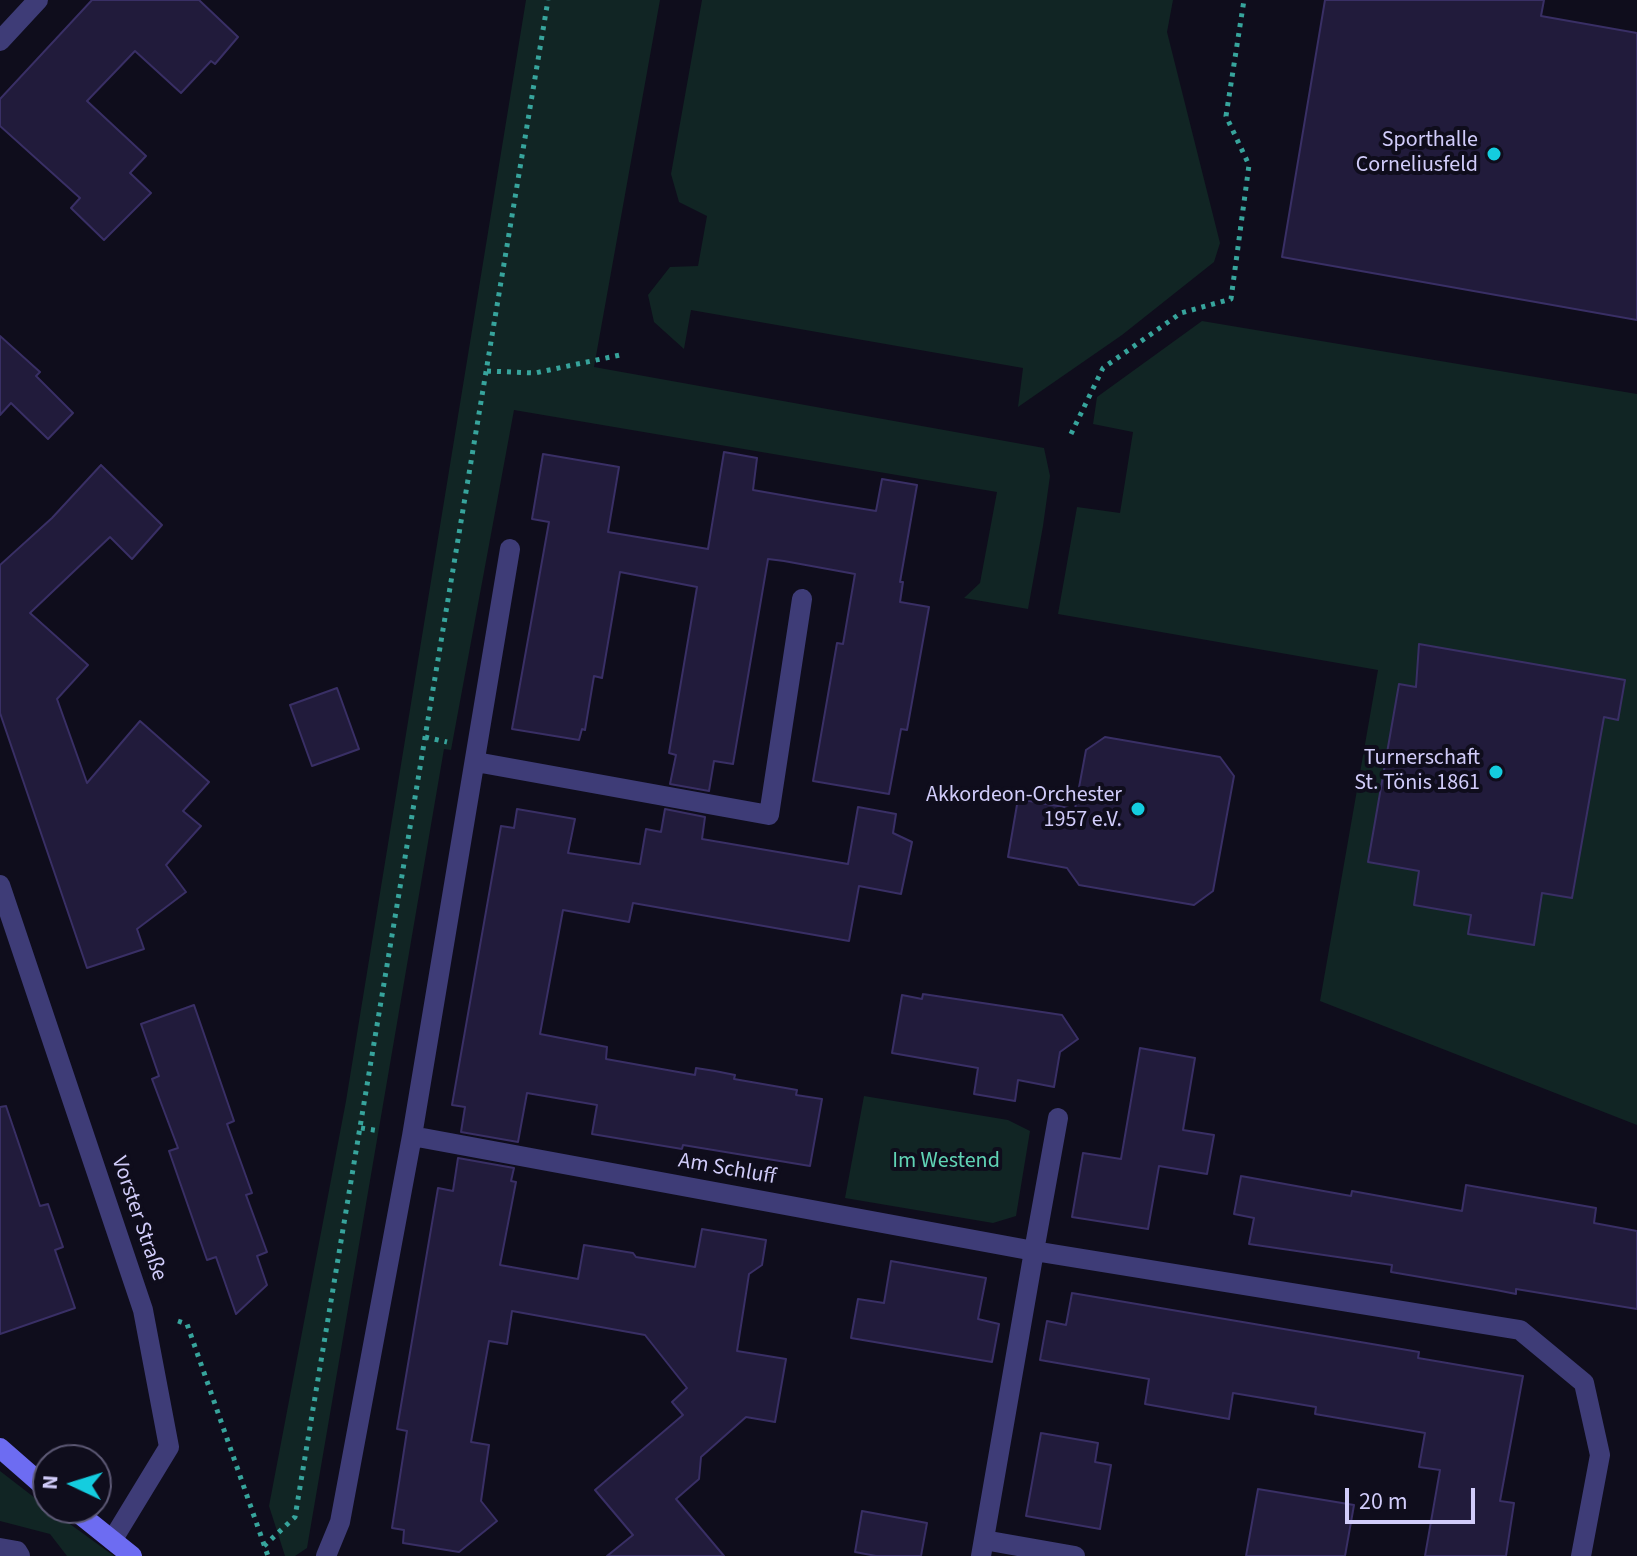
<!DOCTYPE html>
<html>
<head>
<meta charset="utf-8">
<style>
	body { margin:0 }
	#map { position:relative; width:1637px; height:1556px; overflow:hidden; background:#0f0d1c; font-family:"Source Sans 3",sans-serif }
	canvas { display:block }
	.north { position:absolute; left:32px; top:1444px; width:80px; height:80px; box-sizing:border-box; background:#0f0d1c; border:2px solid #5d5975; border-radius:50%; rotate:274deg; font-size:22px; font-weight:700; line-height:32px; text-align:center; color:#d1ccfa }
	.north::after { content:''; display:block; margin:auto; width:28px; height:36px; background:#14cddf; clip-path:polygon(50% 0,100% 100%,50% 72%,0 100%) }
	.scale { position:absolute; left:1345px; top:1488px; width:130px; height:36px; box-sizing:border-box; border:4px solid #d1ccfa; border-top:0; padding-left:10px; font-size:24px; line-height:28px; white-space:nowrap; color:#d1ccfa; -webkit-text-stroke:6px #0f0d1c; paint-order:stroke }
</style>
</head>
<body>
<div id="map">
<canvas width="1637" height="1556"></canvas>
<div class="north">N</div>
<div class="scale">20 m</div>
</div>
<script>
const c = document.querySelector('canvas').getContext('2d');
c.lineJoin = 'round';
function paint(path, color) { c.fillStyle = color; c.fill(path, 'evenodd'); }
const toPath = rows => new Path2D(rows.map(r => 'M' + r).join(''));
function trace(path, color, width, dash) { c.strokeStyle = color; c.lineWidth = width; c.lineCap = dash ? 'butt' : 'round'; c.setLineDash(dash || []); c.stroke(path); }
function drawText(font, color, halo, rows, align = 'center') {
  c.font = font + ' "Source Sans 3",sans-serif'; c.lineWidth = 8; c.setLineDash([]); c.textBaseline = 'middle'; c.strokeStyle = halo; c.fillStyle = color; for (const [text, x, y, turn = 0] of rows) {
    c.save(); c.translate(x, y); c.rotate((+turn || 0) * Math.PI / 180); c.textAlign = isNaN(turn) ? turn : align; if (halo) c.strokeText(text, 0, 0); c.fillText(text, 0, 0); c.restore();
  }
}
const green = toPath([
	[526,0,660,0,594,367,1044,448,1050,476,1043,526,1028,609,964,598,980,583,997,492,514,410,451,750,444,749,307,1548,295,1556,285,1556,269,1506,346,1101],
	[702,0,1173,0,1167,32,1220,243,1214,262,1122,335,1018,407,1023,368,691,310,684,349,654,322,648,295,670,267,698,266,707,216,679,202,671,174],
	[1202,321,1637,394,1637,1125,1320,1001,1378,670,1058,614,1077,507,1120,513,1133,432,1093,424,1097,397],
	[864,1096,1008,1120,1030,1131,1016,1216,993,1223,845,1198],
	[0,1471,48,1508,114,1556,67,1556,50,1534,0,1521]
]);
const building = toPath([
	[92,0,199,0,238,37,215,64,211,61,181,93,135,51,87,101,146,156,130,173,151,193,104,240,71,208,80,198,0,126,0,99,92,0],
	[1325,0,1544,0,1541,16,1637,33,1637,320,1282,257,1325,0],
	[0,336,40,372,36,376,73,413,48,439,11,403,0,415,0,336],
	[724,452,757,458,753,490,827,503,876,511,882,479,917,485,900,582,903,582,900,602,929,607,907,730,901,729,889,794,813,781,837,643,843,644,855,574,784,561,768,559,733,764,714,761,709,791,670,784,676,755,669,753,697,587,620,572,602,678,594,676,585,730,582,729,579,740,512,729,549,522,532,519,543,454,619,467,608,532,708,549,724,452],
	[101,465,162,525,132,559,110,537,30,613,88,665,57,699,87,783,140,721,209,782,183,811,201,826,166,865,186,892,137,929,144,949,87,968,0,713,0,565,52,518,101,465],
	[1419,644,1625,680,1618,720,1604,717,1572,898,1542,893,1534,945,1468,934,1471,915,1414,905,1419,871,1368,862,1399,684,1416,687,1419,644],
	[337,688,359,749,312,766,290,705,337,688],
	[1105,737,1220,757,1234,776,1213,891,1194,905,1079,885,1067,868,1008,857,1018,799,1075,809,1086,750,1105,737],
	[858,807,896,814,893,833,912,842,901,894,859,886,849,941,633,903,629,922,563,910,540,1034,607,1047,606,1059,695,1075,696,1068,715,1071,735,1075,734,1079,797,1090,796,1095,822,1099,810,1166,683,1145,682,1149,592,1134,597,1105,527,1093,518,1142,461,1132,465,1107,452,1105,501,826,514,828,517,809,575,819,568,853,640,864,646,829,661,832,665,809,705,817,702,839,848,864,858,807],
	[923,994,1062,1015,1078,1039,1060,1052,1054,1087,1018,1080,1015,1101,974,1094,978,1068,892,1053,902,995,922,999,923,994],
	[194,1005,234,1121,227,1124,252,1193,246,1195,267,1252,257,1256,267,1285,236,1314,216,1257,207,1260,169,1151,178,1148,152,1079,159,1076,141,1024,194,1005],
	[1140,1048,1195,1058,1183,1130,1214,1135,1207,1174,1159,1166,1148,1229,1072,1217,1083,1153,1121,1159,1140,1048],
	[6,1106,40,1206,48,1204,63,1247,55,1250,75,1308,0,1334,0,1107,6,1106],
	[458,1158,514,1168,511,1181,516,1182,500,1265,578,1279,584,1245,633,1253,636,1257,695,1267,702,1229,766,1240,762,1265,749,1274,737,1351,786,1359,775,1422,746,1417,701,1457,699,1479,676,1499,724,1556,607,1556,633,1535,595,1490,683,1415,672,1402,687,1388,645,1335,512,1311,507,1344,489,1341,471,1442,489,1445,481,1501,497,1521,459,1552,403,1543,404,1530,392,1528,407,1431,397,1429,438,1188,453,1191,458,1158],
	[1241,1176,1351,1196,1352,1191,1462,1211,1466,1185,1596,1208,1594,1223,1637,1231,1637,1309,1516,1289,1516,1294,1496,1290,1391,1272,1392,1265,1249,1244,1254,1218,1234,1214,1241,1176],
	[891,1261,986,1278,978,1319,999,1324,992,1362,851,1338,858,1299,884,1303,891,1261],
	[1072,1293,1419,1352,1418,1358,1523,1376,1500,1501,1514,1503,1506,1556,1425,1556,1440,1470,1419,1467,1425,1433,1315,1414,1316,1407,1233,1393,1229,1419,1145,1404,1149,1379,1040,1360,1047,1321,1066,1325,1072,1293],
	[1041,1433,1098,1443,1095,1462,1111,1465,1100,1529,1026,1516,1041,1433],
	[1258,1489,1354,1505,1345,1556,1246,1556,1258,1489],
	[862,1511,927,1523,921,1556,876,1556,855,1552,862,1511]
]);
const path = toPath([
	[487,371,535,373,620,355],
	[1071,434,1103,368,1181,313,1231,299,1249,165,1226,116,1244,0],
	[425,737,447,742],
	[361,1128,380,1131],
	[178,1321,187,1324,268,1556],
	[264,1546,295,1517,548,0]
]);
const street = toPath([
	[0,41,38,0],
	[476,762,769,815,802,599],
	[0,885,143,1310,169,1447,113,1539],
	[412,1136,1034,1251,1058,1118],
	[984,1540,1075,1556],
	[0,1548,17,1551,20,1556],
	[326,1556,340,1522,412,1136,510,549],
	[981,1556,1034,1251,1520,1330,1584,1383,1600,1455,1581,1556]
]);
const secondary = toPath([
	[0,1448,48,1490],
	[72,1508,132,1556]
]);
const markers = [
	[1494,154,8,"#14cddf"],
	[1496,772,8,"#14cddf"],
	[1138,809,8,"#14cddf"]
];
const poiNames = [
	["Sporthalle",1478,141],
	["Corneliusfeld",1478,166],
	["Turnerschaft",1480,759],
	["St. Tönis 1861",1480,784],
	["Akkordeon-Orchester",1122,796],
	["1957 e.V.",1122,821]
];
const parkNames = [
	["Im Westend",946,1162]
];
const streetNames = [
	["Am Schluff",727,1170,10],
	["Vorster Straße",138,1219,71]
];
paint(green, '#112524');
paint(building, '#211b3b');
trace(building, '#392f65', 2);
trace(path, '#37a49c', 5, [4, 6]);
trace(street, '#3e3c77', 20);
trace(secondary, '#6d6cf2', 20);
for (const [x, y, r, color] of markers) { const dot = new Path2D(); dot.arc(x, y, r, 0, 2 * Math.PI); c.fillStyle = color; c.fill(dot); trace(dot, '#0f0d1c', 3); }
drawText('22px', '#d1ccfa', '#0f0d1c', poiNames, 'right');
drawText('22px', '#60d3b5', '#0f0d1c', parkNames);
drawText('22px', '#d1ccfa', '#0f0d1c', streetNames);
</script>
</body>
</html>
